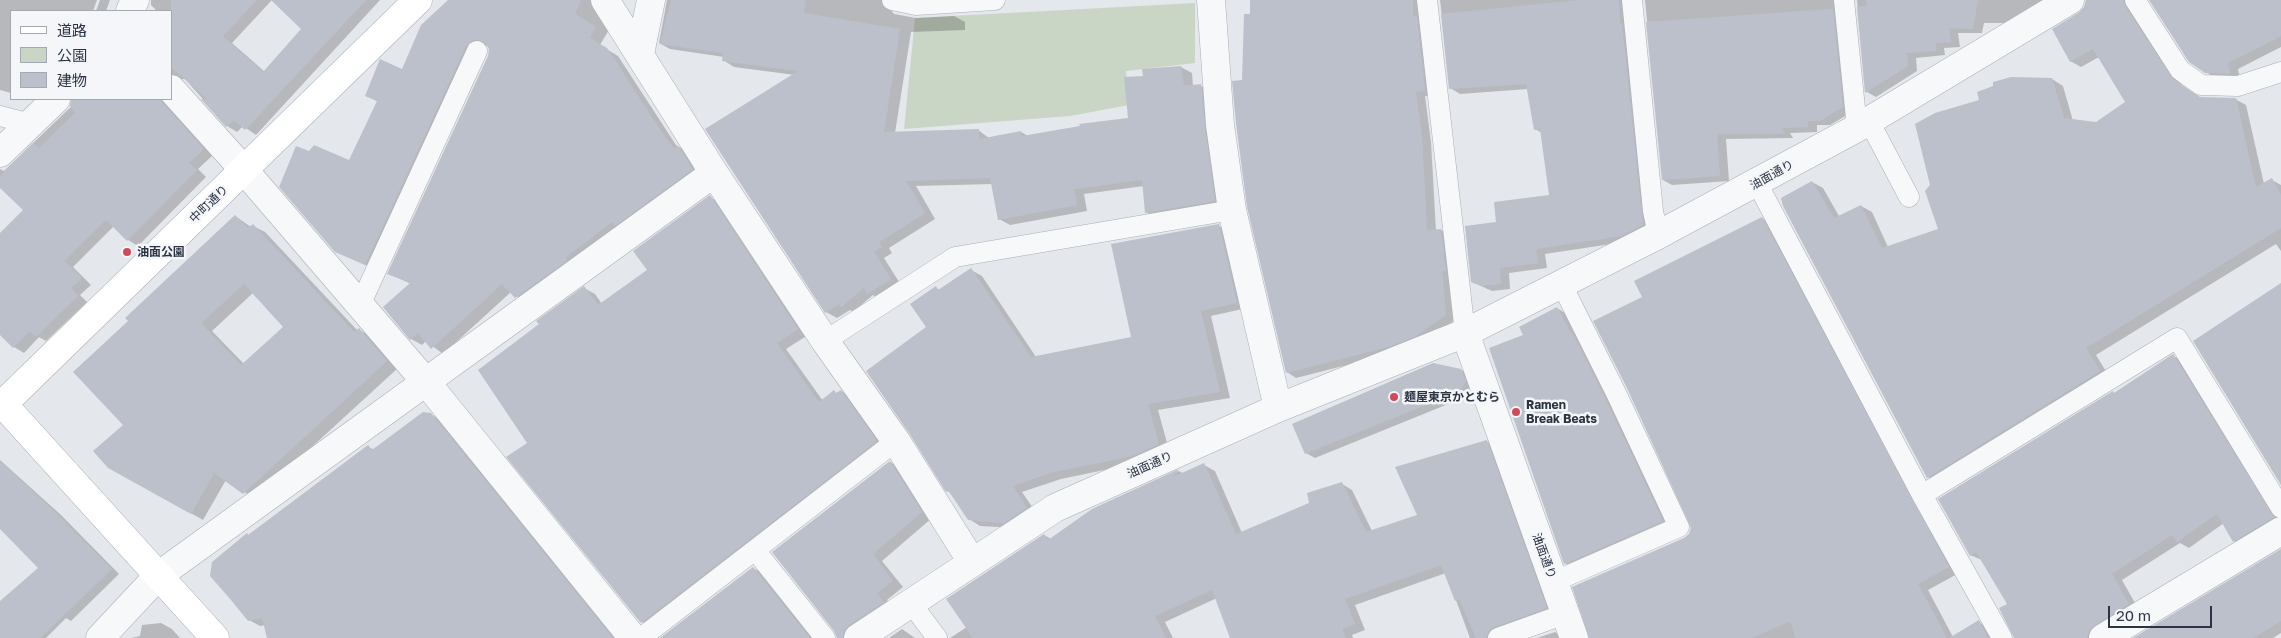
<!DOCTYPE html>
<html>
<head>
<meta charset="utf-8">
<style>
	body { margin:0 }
	#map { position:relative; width:2281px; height:638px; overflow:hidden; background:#e4e7ec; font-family:"Golos Text","Noto Sans JP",sans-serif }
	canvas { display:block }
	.legend { position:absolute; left:10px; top:10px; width:162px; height:90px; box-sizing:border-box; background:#f4f6f9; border:1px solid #a4a8b1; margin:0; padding:6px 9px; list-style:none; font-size:15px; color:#2b3445 }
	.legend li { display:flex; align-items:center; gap:10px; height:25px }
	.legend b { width:25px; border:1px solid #a4a8b1 }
	.scale { position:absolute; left:2108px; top:606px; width:104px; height:22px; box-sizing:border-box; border:2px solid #2b3445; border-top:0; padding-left:6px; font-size:15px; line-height:18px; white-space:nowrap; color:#2b3445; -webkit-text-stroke:4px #f4f6f9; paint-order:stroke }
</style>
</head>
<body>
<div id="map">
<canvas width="2281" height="638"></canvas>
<ul class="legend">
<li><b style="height:6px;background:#fff"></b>道路</li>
<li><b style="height:14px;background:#c9d6c5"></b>公園</li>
<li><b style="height:14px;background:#bbc0ca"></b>建物</li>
</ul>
<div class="scale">20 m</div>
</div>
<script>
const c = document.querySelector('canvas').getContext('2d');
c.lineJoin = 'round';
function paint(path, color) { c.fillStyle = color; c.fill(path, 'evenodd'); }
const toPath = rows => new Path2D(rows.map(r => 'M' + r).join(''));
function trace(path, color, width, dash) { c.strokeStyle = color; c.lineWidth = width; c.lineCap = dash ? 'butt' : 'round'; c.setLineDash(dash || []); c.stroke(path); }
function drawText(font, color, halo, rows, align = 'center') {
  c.font = font + ' "Golos Text","Noto Sans JP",sans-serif'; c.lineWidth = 5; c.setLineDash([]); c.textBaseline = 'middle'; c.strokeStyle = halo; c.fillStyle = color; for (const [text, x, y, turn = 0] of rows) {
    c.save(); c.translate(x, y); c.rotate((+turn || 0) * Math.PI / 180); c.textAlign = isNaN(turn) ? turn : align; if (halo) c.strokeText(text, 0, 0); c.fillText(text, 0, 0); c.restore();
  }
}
const green = toPath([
	[1195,3,1195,63,1126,71,1129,105,1070,116,904,129,915,18]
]);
const shadow = toPath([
	[0,0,97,0,93,11,11,11,11,93,0,90],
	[100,0,110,0,106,11,96,11],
	[151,0,272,0,232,43,265,72,303,29,273,0,380,0,256,135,243,126,237,132,227,126,185,79,179,79,171,82,171,11,157,11,151,5],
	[449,0,601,0,610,28,600,45,618,56,676,145,689,153,703,175,527,303,511,292,443,354,426,341,422,345,411,339,384,308,411,284,389,273,489,56,490,49,487,45,477,52,376,270,336,251,310,153,350,161,378,102,366,95,403,70],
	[667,0,894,0,891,10,894,14,916,18,954,16,965,22,965,30,911,32,895,133,978,130,989,138,1021,132,1028,136,1130,119,1144,77,1144,70,1181,67,1192,73,1193,86,1201,86,1212,92,1225,207,1157,218,1146,212,1144,186,1084,194,1087,211,1010,225,999,219,993,184,916,186,935,219,889,248,892,253,884,258,901,285,879,299,873,295,853,312,850,310,837,318,826,312,795,75,734,67,723,60,724,57,670,49,659,43],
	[1251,0,1426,0,1434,96,1425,96,1431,142,1436,231,1441,230,1450,235,1455,320,1424,341,1398,352,1296,378,1287,372,1244,81],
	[1440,0,1631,0,1651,231,1631,241,1545,254,1547,268,1509,273,1510,289,1492,291,1472,282,1498,223,1550,196,1542,133,1535,129,1528,89,1460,94,1450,88],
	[1645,0,1844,0,1852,112,1830,125,1817,125,1817,132,1790,133,1793,138,1726,139,1729,181,1672,185,1663,180],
	[1857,0,2043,0,2008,23,1984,23,1982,33,1958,33,1960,47,1944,48,1945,55,1916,58,1917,71,1876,97,1867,92],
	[2118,0,2133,0,2135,14,2183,87,2201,98,2235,99,2246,105,2264,184,2272,180,2281,185,2281,251,2276,244,2096,355,2110,378,1938,483,1928,477,1812,182,1823,188,1839,216,1861,206,1872,212,1888,247,1940,230,2052,79,2063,86,2073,121,2096,123,2127,102,2099,57,2081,67,2070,61],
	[2151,0,2281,0,2281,47,2238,69,2240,79,2217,79,2206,72],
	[79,99,165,99,213,155,198,169,206,177,138,246,128,240,114,226,73,267,91,285,80,295,87,302,46,341,39,337,24,353,14,347,0,333,0,234,25,211,0,186,0,169,4,171],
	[710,197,720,203,808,335,786,349,823,401,834,392,837,394,841,391,851,397,886,447,652,628,642,622,529,443,541,324,584,288,595,294,602,304,648,270],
	[235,216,251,227,253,226,265,232,358,331,359,330,371,336,398,368,255,499,226,480,203,520,109,467,125,425,130,321],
	[253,293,285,327,244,364,212,331],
	[1762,218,1772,225,1959,573,1928,590,1953,637,1979,622,1989,628,1996,638,1590,638,1690,534,1692,528,1644,297],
	[1219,226,1230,232,1247,308,1211,316,1230,398,1158,410,1169,450,1143,462,1061,479,1022,492,1037,514,1015,528,980,526,969,519,951,493,947,491,927,328,936,288,940,290,971,270,982,276,1036,357,1132,338],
	[1557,308,1568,315,1673,527,1576,570,1565,563,1525,336],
	[2173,356,2184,362,2281,519,2245,547,2234,541,2224,523,2189,548,2180,543,2122,580,2139,610,2099,638,2015,638,2009,604,1982,560,1970,555,2115,394],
	[1461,370,1470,375,1474,387,1468,396,1315,458,1306,453],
	[430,414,441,420,617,638,269,638,265,625,260,626,249,620,247,534,249,536,368,447,375,450],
	[1486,441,1497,447,1557,614,1500,638,1470,638,1446,573,1355,605,1365,630,1352,635,1353,638,1231,638,1217,598,1165,622,1173,638,950,638,967,627,1044,535,1051,539,1093,510,1179,471,1184,474,1204,465,1215,471,1242,533,1310,503,1342,484,1352,490,1372,531,1419,515],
	[0,460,61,515,119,574,71,621,66,618,46,638,0,638,0,603,39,569,0,516],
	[890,462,901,468,932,518,882,561,903,587,887,600,894,609,854,638,837,638,836,631],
	[2281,551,2281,633,2273,638,2136,638],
	[753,568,764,574,815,638,662,638],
	[161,623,172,629,180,638,131,638,140,636,142,625],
	[902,629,915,638,889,638],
	[1555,632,1565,638,1537,638]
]);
const building = toPath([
	[171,0,257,0,223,36,263,72,301,29,271,0,366,0,245,130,234,120,226,127,201,99,207,99,171,67],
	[448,0,581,0,575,14,596,27,590,38,607,48,665,137,674,148,678,146,693,169,615,226,612,222,565,258,567,261,515,298,502,284,431,349,418,333,410,340,383,307,410,283,387,274,488,56,489,49,486,44,475,39,466,46,365,265,335,252,279,187,296,146,309,151,314,145,349,160,377,101,365,96,380,59,402,69,421,25],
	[671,0,806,0,804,13,900,29,884,132,979,129,979,139,1021,131,1022,136,1080,126,1079,124,1128,118,1124,77,1143,76,1142,69,1181,66,1184,86,1201,84,1205,127,1215,201,1145,213,1142,180,1074,189,1077,205,998,220,990,178,906,181,925,213,879,242,882,247,874,252,891,279,867,294,864,288,841,307,839,304,825,313,705,129,798,71,722,61,723,53,660,44],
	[1250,0,1413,0,1413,16,1417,16,1425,91,1416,92,1422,135,1427,230,1441,229,1446,272,1442,270,1446,315,1414,337,1388,347,1286,373,1247,207,1236,123,1232,81,1242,80,1244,14,1250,14],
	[1580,0,1619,0,1620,24,1622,24,1643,225,1621,236,1536,249,1538,263,1500,268,1501,284,1481,286,1471,282,1465,226,1496,222,1494,202,1549,195,1540,129,1534,130,1526,84,1449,89,1441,14],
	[1866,0,1978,0,1973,29,1949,28,1951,42,1936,43,1936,51,1907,53,1908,66,1865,93,1857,7,1867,6],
	[2086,0,2123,0,2125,6,2173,79,2200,97,2236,98,2256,187,2272,178,2281,195,2281,228,2086,348,2100,371,1927,478,1783,206,1781,198,1812,181,1834,218,1861,205,1882,248,1938,229,1925,191,1930,185,1915,124,1935,113,1979,100,1977,92,1993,86,1993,82,2011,77,2052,78,2064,118,2096,122,2125,102,2093,49,2070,62,2052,29,2078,13,2084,7],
	[2149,0,2281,0,2281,36,2228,63,2230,74,2205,73,2189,62],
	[1833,9,1843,107,1820,121,1808,121,1808,127,1782,128,1785,134,1717,134,1720,176,1662,180,1646,22],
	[71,99,159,99,204,149,189,163,197,170,127,241,106,220,64,261,82,278,71,288,78,296,36,337,30,331,13,348,0,335,0,233,23,210,0,188,0,176,33,143,39,148,75,113,70,106],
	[710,195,798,329,777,343,819,402,834,390,836,393,841,390,877,441,641,623,506,457,527,443,478,370,539,324,536,321,584,286,598,305,647,270,633,251],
	[235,215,248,228,253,224,354,332,359,328,387,361,243,494,214,473,191,514,108,468,93,451,123,425,73,372,128,321,125,318],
	[244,284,283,327,241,365,201,323],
	[1762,217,1949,567,1918,584,1947,638,1796,638,1790,621,1752,638,1589,638,1572,587,1684,538,1689,534,1691,528,1627,388,1593,321,1642,297,1634,281],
	[1219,224,1237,303,1201,311,1220,392,1148,404,1159,444,1132,456,1050,473,1013,486,1027,508,1004,523,968,520,948,490,946,492,909,433,866,371,926,327,910,304,936,286,938,290,971,268,1031,357,1131,337,1111,244],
	[2281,283,2281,485,2193,341],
	[1557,307,1571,333,1572,332,1605,398,1663,521,1564,564,1489,348,1523,335,1519,327],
	[2173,354,2274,517,2233,542,2217,514,2177,542,2172,535,2112,574,2129,604,2095,625,2089,631,2087,638,2014,638,1999,608,2007,604,1976,552,1970,556,1938,499,2113,391,2114,393],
	[1433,363,1461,369,1466,381,1460,391,1305,454,1292,424],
	[423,412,431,413,613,638,267,638,262,618,248,621,231,600,210,576,212,562,247,533,248,535,368,445,372,450],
	[1487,440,1547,608,1494,627,1489,631,1486,638,1476,638,1459,599,1455,601,1441,565,1345,599,1355,624,1342,629,1346,638,1230,638,1212,590,1155,616,1166,638,973,638,946,599,1044,534,1048,540,1092,509,1179,469,1173,477,1204,463,1236,534,1309,503,1307,493,1342,482,1366,532,1417,515,1395,467],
	[0,461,52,509,112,569,40,638,0,638,0,601,38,568,0,529],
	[890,461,922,512,873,554,893,581,877,593,884,602,849,625,844,631,843,638,837,638,834,631,772,552],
	[2281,549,2281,621,2253,638,2133,638],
	[753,567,810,638,660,638],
	[1979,620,1988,638,1949,638]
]);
const lane = toPath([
	[892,0,916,5,995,0],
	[1427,0,1465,333],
	[1632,0,1653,211,1658,235],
	[1844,0,1857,128],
	[2135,0,2180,70,2201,85,2238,86,2281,72],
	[0,116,30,124],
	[1869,121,1909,197],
	[1757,183,1922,495,2002,638],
	[360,305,477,51],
	[825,341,955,257,1232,210],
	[1922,495,2177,338,2281,508],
	[755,550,825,638],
	[1553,582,1679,527,1616,393,1561,283],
	[911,603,937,638],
	[641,638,896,441],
	[1498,638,1565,614]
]);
const street = toPath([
	[605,0,714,173,825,341,896,441,972,562],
	[1211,0,1220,125,1232,210,1278,408],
	[130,11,135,0],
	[640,54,651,0],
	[171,89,244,170,426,382,633,638],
	[0,153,56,99],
	[1465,333,1574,638],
	[100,638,158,576,714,173],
	[858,638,1055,508,1278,408,1465,333,1658,235,1857,128,2070,0],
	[2103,638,2281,531]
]);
const secondary = toPath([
	[0,401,215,638],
	[0,407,418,0]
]);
const markers = [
	[127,252,5,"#d1495b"],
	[1394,397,5,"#d1495b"],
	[1516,412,5,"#d1495b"]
];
const streetNames = [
	["油面通り",1772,175,-29],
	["中町通り",209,204,-44],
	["油面通り",1150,465,-24],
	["油面通り",1544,556,70]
];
const poiNames = [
	["油面公園",137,252],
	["麺屋東京かとむら",1404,397],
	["Ramen",1526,405],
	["Break Beats",1526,419]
];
paint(green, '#c9d6c5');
paint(shadow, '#0003');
paint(building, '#bbc0ca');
trace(lane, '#a9aeb7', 21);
trace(street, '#a9aeb7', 29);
trace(secondary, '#a9aeb7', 29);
trace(lane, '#f7f8fa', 20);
trace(street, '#f7f8fa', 28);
trace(secondary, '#fff', 28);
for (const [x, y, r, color] of markers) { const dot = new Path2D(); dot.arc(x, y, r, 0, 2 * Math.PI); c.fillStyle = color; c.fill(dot); trace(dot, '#f4f6f9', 2); }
drawText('12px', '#2b3445', '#f4f6f9', streetNames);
drawText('bold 12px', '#2b3445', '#f4f6f9', poiNames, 'left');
</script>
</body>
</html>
